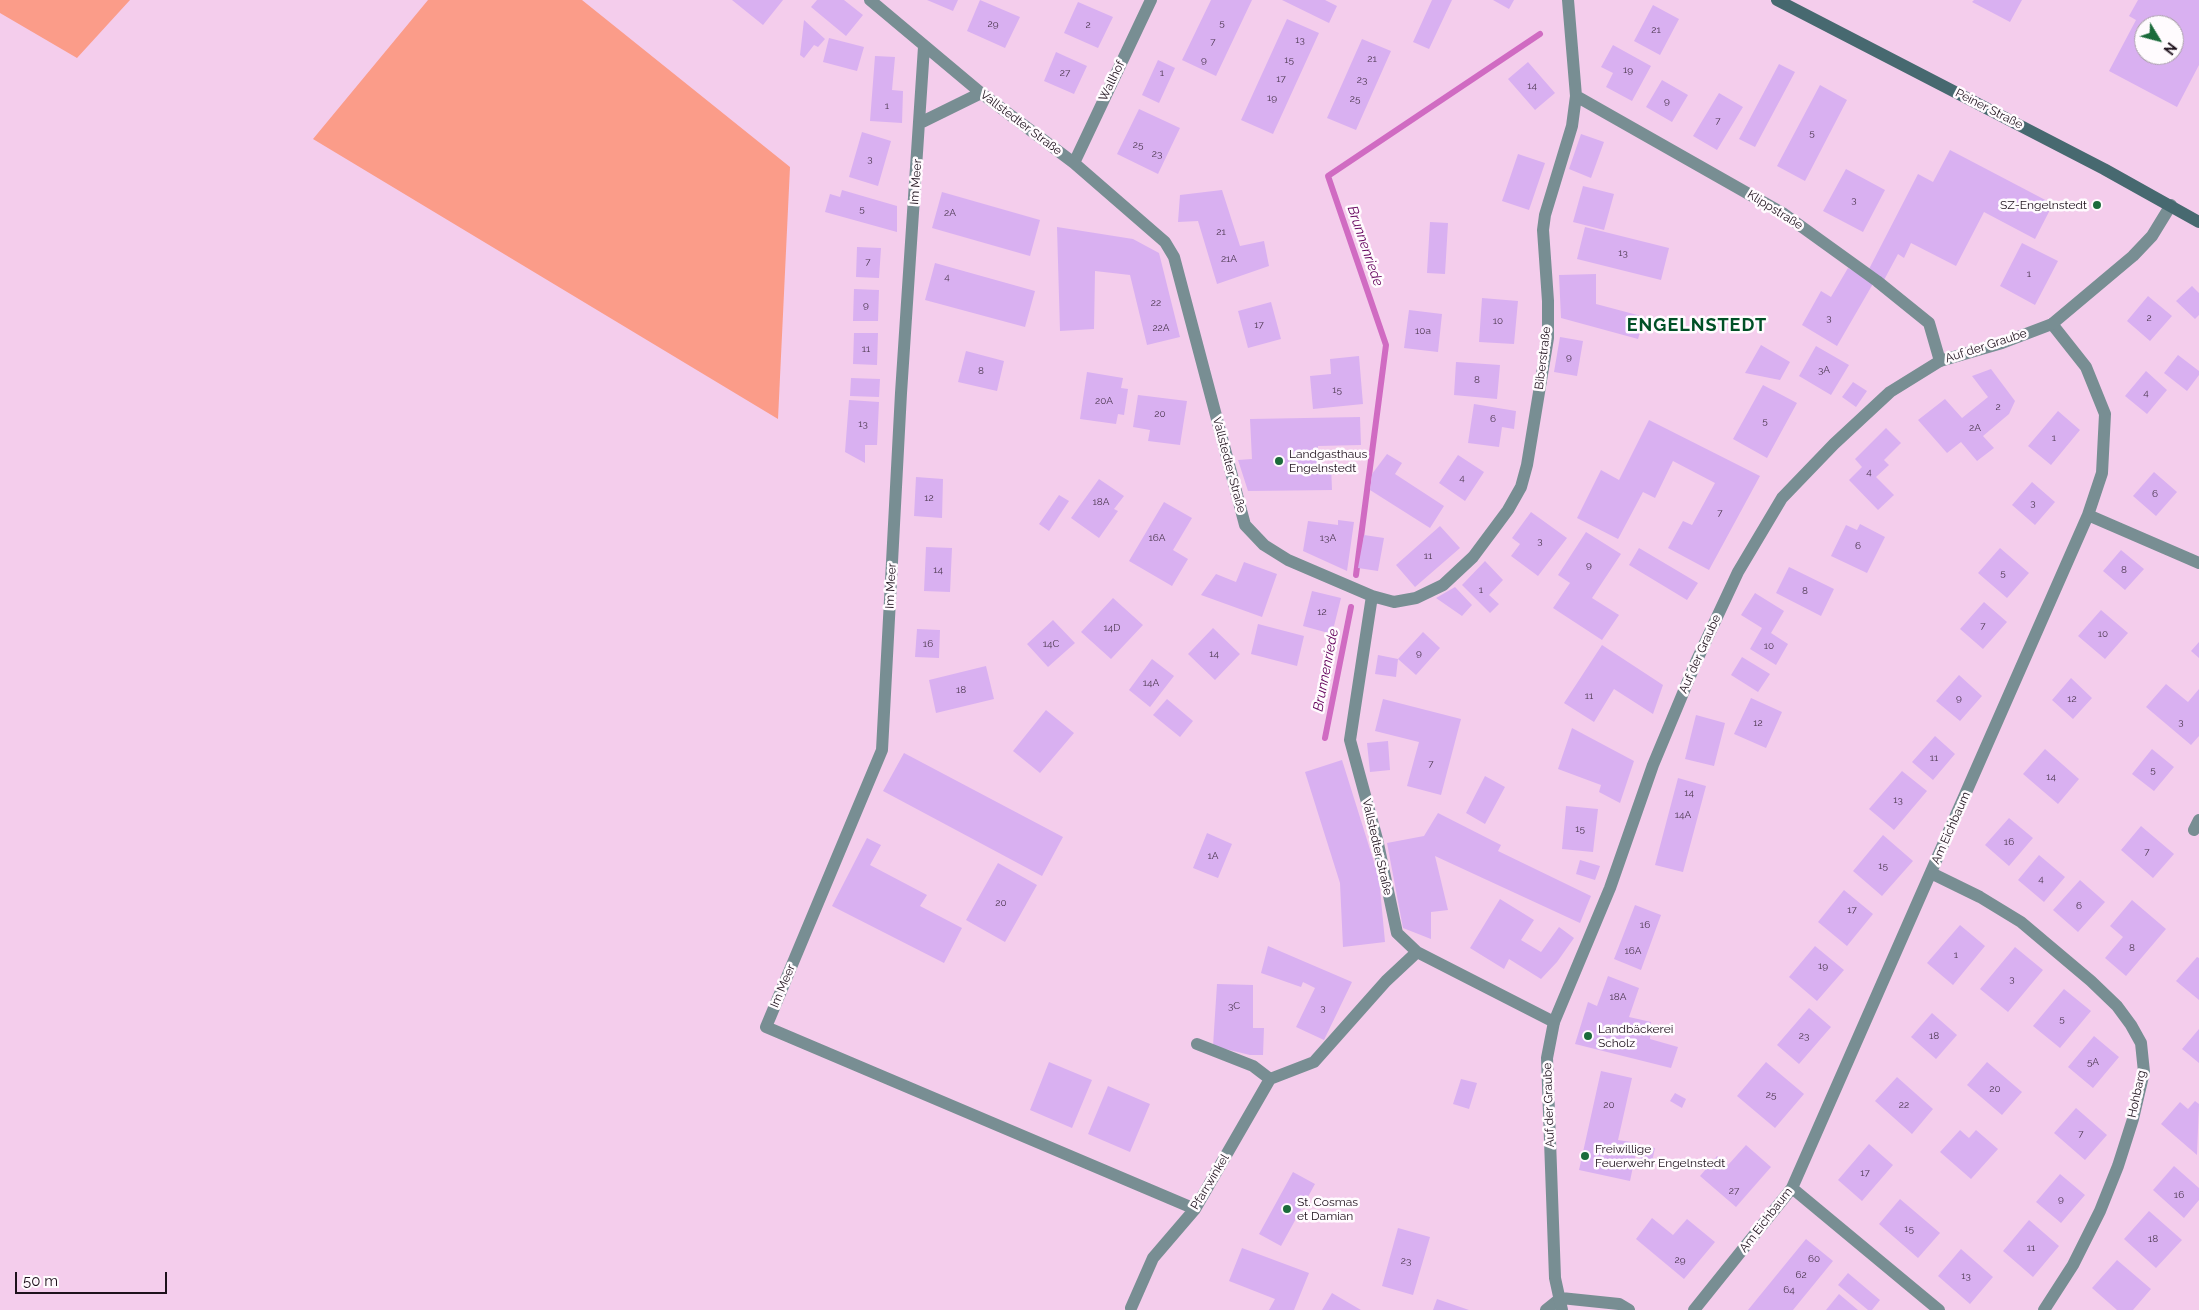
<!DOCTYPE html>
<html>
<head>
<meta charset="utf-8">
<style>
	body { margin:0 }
	#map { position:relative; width:2199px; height:1310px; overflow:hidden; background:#f4cdec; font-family:Raleway,sans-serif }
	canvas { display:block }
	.north { position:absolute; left:2134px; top:15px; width:50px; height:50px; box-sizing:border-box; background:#fffbfe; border:1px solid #a59da4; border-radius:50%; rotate:127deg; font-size:14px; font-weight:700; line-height:20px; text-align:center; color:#1e111c }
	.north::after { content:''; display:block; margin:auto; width:18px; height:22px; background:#1b6b3b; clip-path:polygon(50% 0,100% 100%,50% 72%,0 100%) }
	.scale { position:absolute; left:15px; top:1272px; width:152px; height:22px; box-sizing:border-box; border:2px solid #1e111c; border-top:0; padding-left:6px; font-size:15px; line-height:18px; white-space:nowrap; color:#1e111c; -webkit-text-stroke:4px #fffbfe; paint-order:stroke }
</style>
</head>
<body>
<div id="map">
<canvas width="2199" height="1310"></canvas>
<div class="north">N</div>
<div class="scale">50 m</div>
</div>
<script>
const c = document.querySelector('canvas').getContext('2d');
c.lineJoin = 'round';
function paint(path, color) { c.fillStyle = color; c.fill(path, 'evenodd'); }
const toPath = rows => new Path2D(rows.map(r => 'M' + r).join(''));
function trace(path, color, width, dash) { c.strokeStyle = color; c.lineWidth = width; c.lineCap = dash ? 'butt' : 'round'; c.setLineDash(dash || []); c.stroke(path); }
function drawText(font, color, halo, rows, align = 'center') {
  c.font = font + ' Raleway,sans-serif'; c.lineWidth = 5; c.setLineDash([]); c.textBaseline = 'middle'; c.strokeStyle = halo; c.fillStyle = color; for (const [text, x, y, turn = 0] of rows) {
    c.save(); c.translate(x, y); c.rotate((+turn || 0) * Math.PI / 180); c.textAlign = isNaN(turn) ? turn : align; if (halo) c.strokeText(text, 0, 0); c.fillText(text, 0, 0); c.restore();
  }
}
const green = toPath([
	[0,0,130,0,77,58,0,13],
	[428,0,582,0,790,167,778,419,313,139]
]);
const stream = toPath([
	[1356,575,1386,345,1328,176,1540,34],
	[1325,738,1351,607]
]);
const building = toPath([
	[732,0,783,0,763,25],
	[817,0,844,0,863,15,846,36,811,7],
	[927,0,958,0,953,11],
	[980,0,1020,17,1005,48,967,31],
	[1211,0,1252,0,1216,76,1182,60],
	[1282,0,1325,0,1337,6,1329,23],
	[1432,0,1452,0,1429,49,1413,42],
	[1493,0,1514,0,1509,9],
	[1974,0,2022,0,2010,22,1972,2],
	[2138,0,2199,0,2199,65,2177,107,2109,71,2136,20,2129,16],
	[2144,25,2174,25,2174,55,2144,55],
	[1078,2,1113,17,1098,48,1064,33],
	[1653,5,1679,19,1660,55,1634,41],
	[1287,19,1319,33,1273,134,1241,120],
	[804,20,825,39,818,47,814,45,804,58,800,55],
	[829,38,864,47,857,71,823,62],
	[1362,39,1391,51,1356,130,1327,118],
	[1613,45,1651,66,1632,101,1606,87,1613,73,1601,67],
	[1056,52,1087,66,1074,94,1044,81],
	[875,56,895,57,892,90,903,91,902,123,870,121],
	[1158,60,1175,68,1159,103,1142,95],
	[1528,62,1555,93,1535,110,1508,79],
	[1779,64,1795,72,1755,147,1739,139],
	[1662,80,1688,95,1672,122,1646,107],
	[1820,85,1847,100,1805,181,1777,166],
	[1719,93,1743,107,1717,150,1693,136],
	[1139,109,1180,128,1158,174,1117,154],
	[862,132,891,141,878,186,849,177],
	[1581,134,1604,142,1591,178,1569,169],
	[1950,150,2053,204,2035,239,1984,212,1956,266,1911,243,1904,258,1898,254,1884,280,1869,269,1918,174,1933,182],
	[1518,154,1545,163,1529,210,1502,201],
	[1846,169,1885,190,1863,232,1823,211],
	[1583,186,1614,194,1604,230,1573,222],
	[842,190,897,206,897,232,825,212,830,194,840,197],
	[1222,190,1240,246,1264,241,1269,266,1217,284,1198,221,1178,222,1180,195],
	[942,192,1040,220,1030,256,932,228],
	[1430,222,1448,223,1445,274,1427,273],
	[1057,227,1133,239,1159,253,1180,337,1147,345,1130,275,1095,271,1094,329,1060,331],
	[1585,227,1669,248,1661,280,1577,259],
	[2022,243,2058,261,2035,305,2000,286],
	[857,247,881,248,879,278,856,277],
	[935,263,1035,291,1025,327,925,300],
	[1848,268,1874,282,1837,346,1802,325,1821,291,1831,297],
	[1596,274,1596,304,1645,317,1638,339,1561,318,1559,275],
	[2192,286,2199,293,2199,315,2195,319,2176,301],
	[854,289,879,290,878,321,853,321],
	[2148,296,2172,316,2150,341,2127,321],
	[1482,298,1518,301,1514,344,1479,342],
	[1271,302,1281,339,1248,348,1238,311],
	[1409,310,1442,314,1438,352,1404,348],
	[854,333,878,333,877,365,853,364],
	[1560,337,1583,341,1577,376,1554,372],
	[1761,345,1790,362,1780,380,1745,373],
	[1816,346,1849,365,1831,395,1799,376],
	[966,351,1004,361,997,391,958,382],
	[2178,355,2199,371,2199,375,2187,391,2164,373],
	[1359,356,1363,404,1313,409,1310,376,1331,374,1330,359],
	[1456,362,1500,365,1497,399,1454,395],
	[1991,369,2015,401,2009,414,1983,436,1994,448,1977,461,1961,442,1947,453,1918,420,1945,399,1962,418,1988,397,1972,376],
	[2146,371,2167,390,2147,414,2125,396],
	[1087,372,1123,378,1121,388,1128,389,1124,415,1118,414,1116,424,1080,419],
	[851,378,880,379,879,397,850,396],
	[1853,382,1867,391,1856,407,1842,397],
	[1763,385,1797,403,1767,458,1733,439],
	[1138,395,1187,401,1180,445,1148,441,1150,430,1133,427],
	[849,400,879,402,877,445,865,445,865,463,845,452],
	[1474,404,1516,411,1514,429,1502,427,1499,447,1468,443],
	[2058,411,2080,430,2051,465,2028,446],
	[1360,417,1361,445,1318,446,1317,464,1331,464,1332,490,1248,491,1238,460,1252,459,1250,419],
	[1649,420,1760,476,1709,570,1668,548,1683,521,1692,525,1715,483,1673,461,1655,498,1643,492,1618,539,1577,518,1601,470,1619,480],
	[1886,428,1901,443,1884,460,1889,465,1876,477,1894,495,1878,510,1849,480,1862,467,1855,459],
	[1387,454,1402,463,1395,474,1444,506,1430,528,1370,490,1372,474],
	[1458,455,1484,472,1465,501,1439,483],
	[2154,472,2177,492,2156,516,2133,496],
	[916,477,943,479,942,518,914,516],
	[1099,479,1124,496,1114,509,1118,511,1099,538,1071,518],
	[2032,482,2055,502,2035,525,2012,505],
	[1059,495,1069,501,1049,531,1039,524],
	[1164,502,1192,518,1173,550,1188,559,1172,586,1129,561],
	[1531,512,1567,538,1538,576,1511,556,1520,544,1512,538],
	[1338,520,1354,522,1347,571,1303,551,1308,521,1338,525],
	[1860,524,1885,537,1867,573,1831,556,1846,525,1857,530],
	[1440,526,1460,548,1415,587,1396,565],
	[1586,532,1621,554,1592,598,1619,615,1602,640,1553,608,1570,583,1558,575],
	[1364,535,1384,538,1378,571,1358,568],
	[926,547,952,548,950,592,924,591],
	[1639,548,1698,583,1687,600,1629,565],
	[2000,548,2029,573,2007,598,1978,573],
	[2121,550,2144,569,2125,590,2103,571],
	[1485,561,1503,580,1489,595,1499,604,1490,613,1462,585],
	[1244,562,1277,574,1262,617,1201,595,1216,574,1236,582],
	[1789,567,1834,589,1821,616,1776,593],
	[1455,587,1472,605,1462,616,1436,598],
	[1312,591,1341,598,1332,634,1303,626],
	[1755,593,1784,611,1771,633,1788,644,1776,665,1750,649,1762,628,1741,615],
	[1113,598,1143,625,1111,659,1081,632],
	[1984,602,2007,622,1983,649,1960,629],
	[2101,610,2128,633,2105,659,2078,636],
	[1053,620,1075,643,1048,667,1027,644],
	[1258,624,1304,636,1297,666,1251,654],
	[1213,628,1240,654,1215,680,1188,654],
	[917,629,940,630,939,658,915,657],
	[1423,632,1440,648,1416,675,1398,659,1396,677,1375,674,1378,655,1398,659],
	[2199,642,2199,658,2191,651],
	[1602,645,1663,685,1653,714,1614,689,1594,722,1564,703],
	[1742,657,1770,674,1758,692,1731,675],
	[1152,659,1174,676,1150,707,1129,690],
	[986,666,994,699,936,713,929,680],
	[1959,675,1982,696,1960,721,1936,701],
	[2071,678,2092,698,2073,719,2052,700],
	[2166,684,2188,702,2199,689,2199,736,2191,745,2146,707],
	[1751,698,1782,712,1766,748,1734,734],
	[1167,699,1193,721,1180,737,1153,715],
	[1383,699,1461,719,1441,795,1407,786,1419,742,1375,731],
	[1046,710,1074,733,1040,773,1013,751],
	[1696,715,1725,723,1714,766,1685,759],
	[1572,728,1634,761,1620,803,1599,792,1601,785,1558,769],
	[1935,736,1955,754,1933,780,1912,762],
	[1388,741,1390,770,1370,772,1367,743],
	[2045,749,2079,779,2058,804,2023,774],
	[2152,749,2174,767,2154,791,2132,774],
	[904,753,1063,837,1042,876,883,791],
	[1342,760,1379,878,1385,942,1343,947,1340,883,1305,772],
	[1902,771,1927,791,1894,830,1869,809],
	[1485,776,1505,787,1485,824,1466,813],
	[1678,778,1706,786,1683,872,1655,865],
	[1566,806,1598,809,1593,852,1562,849],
	[1438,813,1501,845,1498,851,1591,896,1580,923,1435,856,1448,910,1431,912,1431,939,1403,928,1387,843,1424,836],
	[2009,818,2033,838,2009,866,1985,845],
	[2141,826,2174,854,2153,878,2121,850],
	[1207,833,1232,844,1218,878,1193,868],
	[1883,835,1913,861,1882,896,1853,871],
	[867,838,881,845,870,865,927,895,920,906,962,928,944,963,832,906],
	[2039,855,2065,877,2044,902,2018,880],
	[1580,860,1600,866,1595,880,1576,874],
	[998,863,1037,885,1005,942,966,920],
	[2080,880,2105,902,2078,932,2053,910],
	[1844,890,1873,914,1847,946,1818,922],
	[1500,899,1534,920,1521,940,1541,952,1559,927,1574,938,1557,962,1541,979,1509,959,1504,969,1470,948],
	[2132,900,2166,929,2126,976,2105,958,2123,937,2110,926],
	[1635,905,1661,915,1641,970,1614,959],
	[1960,925,1985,946,1953,985,1927,963],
	[1268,946,1352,982,1324,1040,1296,1027,1315,988,1303,982,1301,987,1261,973],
	[1815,946,1844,970,1817,1001,1789,977],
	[2015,947,2043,970,2008,1012,1980,989],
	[2197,957,2199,958,2199,1000,2176,981],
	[1608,976,1639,988,1629,1017,1651,1022,1650,1039,1678,1047,1671,1068,1575,1044,1588,1002,1597,1006],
	[1217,984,1253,985,1253,1028,1264,1028,1263,1055,1250,1055,1213,1046],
	[2064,989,2091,1011,2060,1048,2033,1026],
	[1809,1008,1831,1027,1799,1064,1777,1045],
	[1932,1013,1957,1035,1936,1059,1911,1037],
	[2199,1029,2199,1063,2182,1049],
	[2094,1036,2119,1057,2093,1088,2068,1067],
	[1049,1062,1092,1080,1072,1128,1030,1110],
	[1766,1062,1804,1094,1775,1128,1737,1096],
	[1987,1062,2022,1092,2002,1115,1967,1085],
	[1601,1071,1632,1078,1618,1140,1638,1143,1630,1181,1579,1170],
	[1897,1077,1933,1109,1912,1134,1875,1101],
	[1461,1079,1477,1083,1469,1109,1453,1104],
	[1108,1086,1150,1104,1130,1152,1088,1134],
	[1675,1093,1686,1099,1682,1108,1670,1101],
	[2195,1101,2199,1104,2197,1155,2161,1124,2180,1102,2188,1109],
	[2076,1108,2107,1135,2085,1160,2054,1133],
	[1960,1130,1969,1138,1976,1130,1998,1149,1971,1179,1940,1152],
	[1869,1144,1893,1165,1862,1201,1838,1180],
	[1746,1145,1771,1167,1736,1207,1700,1176,1717,1156,1728,1165],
	[1642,1146,1655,1148,1651,1166,1638,1164],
	[2174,1166,2199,1188,2199,1200,2184,1218,2153,1190],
	[1293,1172,1315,1184,1281,1246,1259,1234],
	[2060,1174,2085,1195,2061,1223,2036,1202],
	[1900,1199,1940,1233,1918,1258,1879,1224],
	[2149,1211,2182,1240,2156,1268,2124,1239],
	[1652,1218,1673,1235,1687,1219,1715,1242,1684,1279,1636,1239],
	[2029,1220,2059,1246,2033,1277,2003,1251],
	[1398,1228,1430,1237,1413,1295,1382,1286],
	[1806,1239,1833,1261,1793,1310,1748,1310],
	[1242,1248,1309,1273,1294,1310,1269,1310,1275,1299,1229,1281],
	[1961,1249,1993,1277,1970,1304,1938,1276],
	[2117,1260,2151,1289,2133,1310,2117,1310,2092,1288],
	[1848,1273,1880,1300,1872,1310,1868,1310,1838,1285],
	[1332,1293,1361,1310,1322,1310],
	[1839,1294,1858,1310,1826,1310],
	[1437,1299,1469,1310,1433,1310]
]);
const minor = toPath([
	[870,0,981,93,1074,163,1165,242,1174,257,1245,525,1264,545,1288,560,1372,596,1350,740,1377,839,1397,933,1417,952,1554,1022],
	[924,47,901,393,882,750,766,1027,1195,1209],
	[1576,96,1784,214,1877,281,1929,323,1940,361],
	[920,123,981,93],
	[1074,163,1151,0],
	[2088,515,2199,563],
	[1372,596,1394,602,1416,598,1443,585,1473,557,1508,510,1521,487,1527,465,1548,338,1548,301,1543,230,1545,215,1572,126,1576,96,1568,0],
	[2194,830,2199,820],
	[1931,873,1980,897,2021,922,2091,981,2117,1006,2131,1025,2141,1043,2144,1072,2133,1119,2118,1166,2100,1211,2073,1265,2044,1310],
	[1197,1044,1253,1066,1270,1079],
	[1792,1188,1939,1310],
	[1131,1308,1153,1258,1195,1209,1270,1079,1314,1062,1386,981,1417,952],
	[1546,1310,1561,1298],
	[1694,1310,1792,1188,2088,515,2102,473,2105,414,2086,367,2052,324]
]);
const tertiary = toPath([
	[1561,1298,1619,1304,1629,1310],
	[1562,1310,1555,1278,1547,1058,1554,1022,1610,888,1653,765,1696,662,1738,572,1782,498,1834,444,1890,392,1940,361,2002,343,2052,324,2133,256,2152,236,2171,205]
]);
const secondary = toPath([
	[1777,0,2104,169,2199,222]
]);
const markers = [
	[2097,205,5,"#1b6b3b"],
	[1279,461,5,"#1b6b3b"],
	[1588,1036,5,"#1b6b3b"],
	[1585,1156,5,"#1b6b3b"],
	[1287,1209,5,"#1b6b3b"]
];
const numberNames = [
	["5",1222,23],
	["29",993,24],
	["2",1088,25],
	["21",1656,30],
	["13",1300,40],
	["7",1213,42],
	["21",1372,59],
	["9",1204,60],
	["15",1289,60],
	["19",1628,70],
	["27",1065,73],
	["1",1162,73],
	["17",1281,79],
	["23",1362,80],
	["14",1532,86],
	["19",1272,98],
	["25",1355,99],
	["9",1667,101],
	["1",887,106],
	["7",1718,121],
	["5",1812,133],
	["25",1138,145],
	["23",1157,154],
	["3",870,159],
	["3",1854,200],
	["5",862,209],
	["2A",950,213],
	["21",1221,232],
	["13",1623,253],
	["21A",1229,259],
	["7",868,262],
	["1",2029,274],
	["4",947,277],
	["22",1156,303],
	["9",866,305],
	["3",1829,318],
	["2",2149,318],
	["10",1498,321],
	["17",1259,325],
	["22A",1161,328],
	["10a",1423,331],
	["11",866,349],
	["9",1569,357],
	["3A",1824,370],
	["8",981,371],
	["8",1477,380],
	["15",1337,390],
	["4",2146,393],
	["20A",1104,401],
	["2",1998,407],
	["20",1160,414],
	["6",1493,419],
	["5",1765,421],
	["13",863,424],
	["2A",1975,428],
	["1",2054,438],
	["4",1869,472],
	["4",1462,478],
	["6",2155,494],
	["12",929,498],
	["18A",1101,502],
	["3",2033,503],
	["7",1720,513],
	["16A",1157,538],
	["13A",1328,538],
	["3",1540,541],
	["6",1858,546],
	["11",1428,556],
	["9",1589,565],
	["14",938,570],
	["8",2124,570],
	["5",2003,573],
	["1",1481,590],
	["8",1805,591],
	["12",1322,612],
	["7",1983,626],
	["14D",1112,628],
	["10",2103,634],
	["16",928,644],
	["14C",1051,644],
	["10",1769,646],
	["9",1419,653],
	["14",1214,654],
	["14A",1151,683],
	["18",961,690],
	["11",1589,696],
	["9",1959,698],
	["12",2072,699],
	["3",2181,722],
	["12",1758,723],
	["11",1934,758],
	["7",1431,764],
	["5",2153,770],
	["14",2051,777],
	["14",1689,793],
	["13",1898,800],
	["14A",1683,815],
	["15",1580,829],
	["16",2009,842],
	["7",2147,852],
	["1A",1213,856],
	["15",1883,866],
	["4",2041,879],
	["20",1001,903],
	["6",2079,906],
	["17",1852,910],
	["16",1645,925],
	["8",2132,948],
	["16A",1633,951],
	["1",1956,955],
	["19",1823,966],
	["3",2012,979],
	["18A",1618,997],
	["3C",1234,1006],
	["3",1323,1008],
	["5",2062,1019],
	["23",1804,1036],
	["18",1934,1036],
	["5A",2093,1062],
	["20",1995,1089],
	["25",1771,1095],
	["20",1609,1105],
	["22",1904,1105],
	["7",2081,1134],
	["17",1865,1173],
	["27",1734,1191],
	["16",2179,1195],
	["9",2061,1199],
	["15",1909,1229],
	["18",2153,1239],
	["11",2031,1248],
	["60",1814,1259],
	["29",1680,1260],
	["23",1406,1261],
	["62",1801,1275],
	["13",1966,1276],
	["64",1789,1290]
];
const streetNames = [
	["Wallhof",1112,81,-64],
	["Peiner Straße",1989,109,27],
	["Vallstedter Straße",1021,123,37],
	["Im Meer",916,182,-86],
	["Klippstraße",1775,210,32],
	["Auf der Graube",1986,346,-18],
	["Biberstraße",1543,358,-83],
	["Vallstedter Straße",1229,465,75],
	["Im Meer",891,586,-87],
	["Auf der Graube",1700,654,-66],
	["Am Eichbaum",1951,828,-66],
	["Vallstedter Straße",1377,847,77],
	["Im Meer",783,986,-67],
	["Hohbarg",2137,1094,-78],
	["Auf der Graube",1549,1105,-92],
	["Pfarrwinkel",1210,1182,-59],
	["Am Eichbaum",1766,1220,-52]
];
const poiNames = [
	["SZ-Engelnstedt",2087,205,"right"],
	["Landgasthaus",1289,454],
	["Engelnstedt",1289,468],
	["Landbäckerei",1598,1029],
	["Scholz",1598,1043],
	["Freiwillige",1595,1149],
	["Feuerwehr Engelnstedt",1595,1163],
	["St. Cosmas",1297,1202],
	["et Damian",1297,1216]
];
const waterNames = [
	["Brunnenriede",1365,246,71],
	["Brunnenriede",1326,670,-79]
];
const districtNames = [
	["ENGELNSTEDT",1697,326]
];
paint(green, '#fb9c89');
trace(stream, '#d06bc2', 6);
paint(building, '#d9b0f1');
trace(minor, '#788e93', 12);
trace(tertiary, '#788e93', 12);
trace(secondary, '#476970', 12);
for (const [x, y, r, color] of markers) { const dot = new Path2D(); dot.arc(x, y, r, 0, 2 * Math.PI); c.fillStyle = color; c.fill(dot); trace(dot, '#fffbfe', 2); }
drawText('10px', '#4d3951', null, numberNames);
drawText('12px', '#1e111c', '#fffbfe', streetNames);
drawText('12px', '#1e111c', '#fffbfe', poiNames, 'left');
drawText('italic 14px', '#63005b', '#fffbfe', waterNames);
c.letterSpacing = '1px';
drawText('bold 18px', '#005026', '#fffbfe', districtNames);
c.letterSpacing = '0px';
</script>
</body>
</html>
